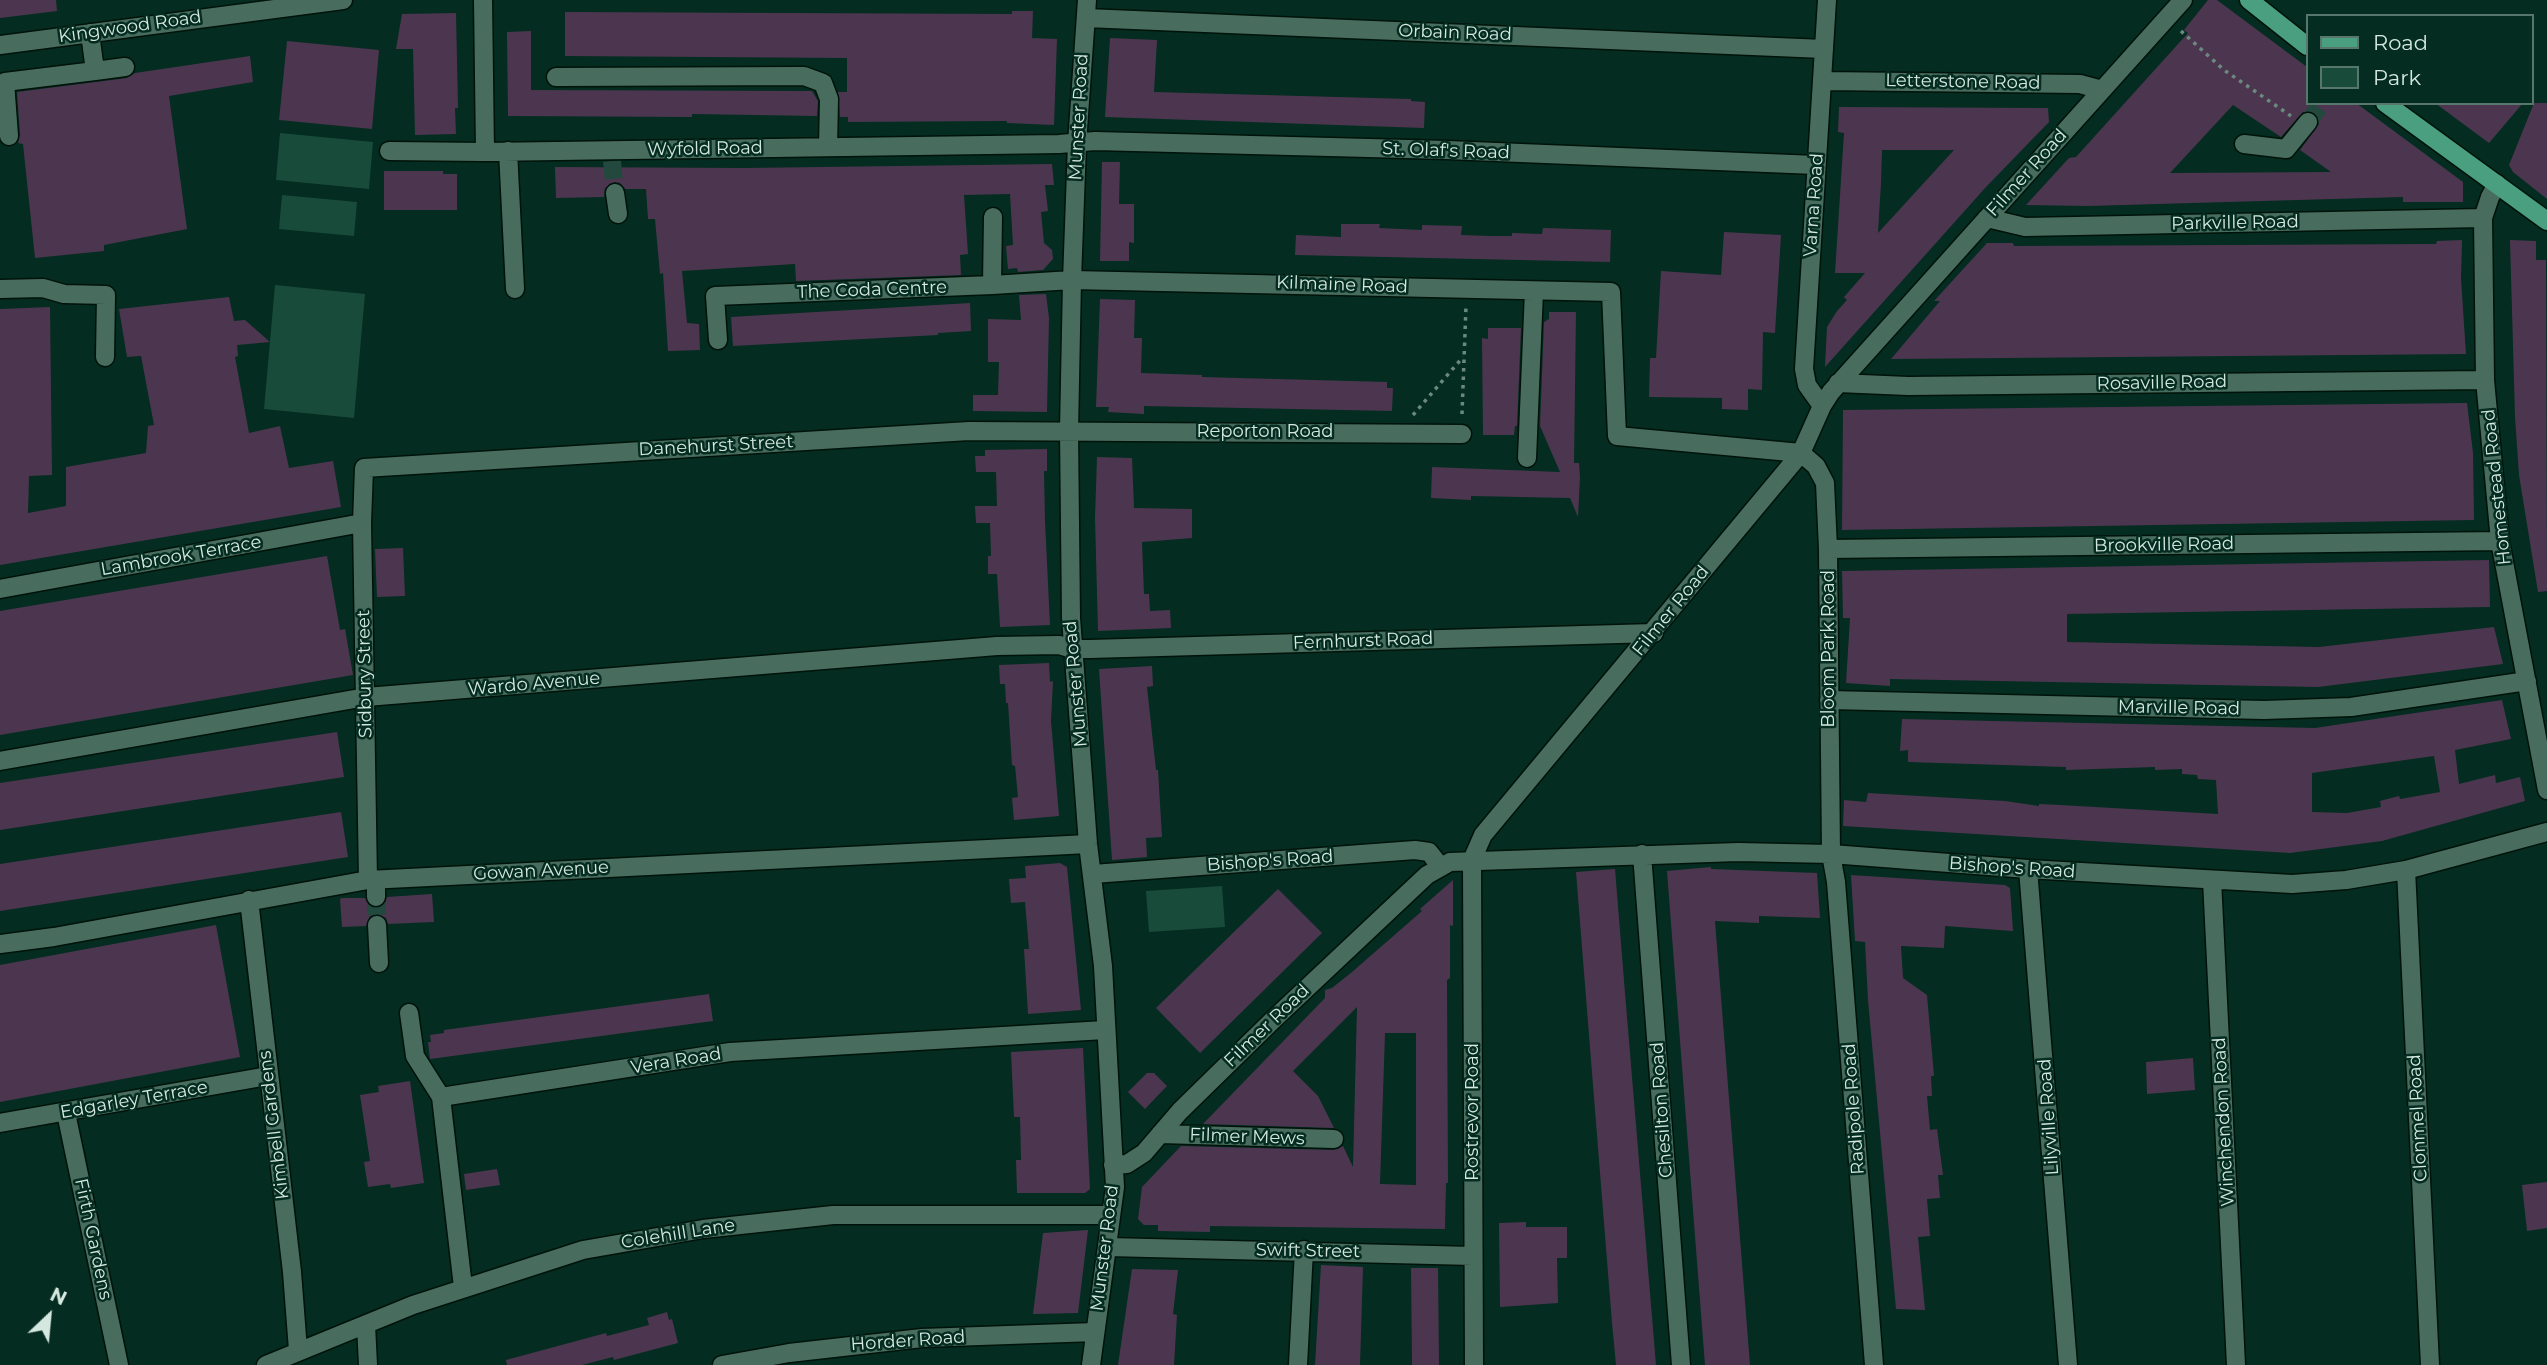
<!DOCTYPE html>
<html>
<head>
<meta charset="utf-8">
<style>
	body { margin:0 }
	#map { position:relative; width:2547px; height:1365px; overflow:hidden; background:#042c20; font-family:Montserrat,sans-serif }
	canvas { display:block }
	.legend { position:absolute; left:2306px; top:14px; width:228px; height:91px; box-sizing:border-box; background:#042c20; border:2px solid #57776c; margin:0; padding:9px 12px; list-style:none; font-size:21px; color:#d4e8df }
	.legend li { display:flex; align-items:center; gap:14px; height:35px }
	.legend b { width:35px; border:2px solid #57776c }
	.north { position:absolute; left:14px; top:1281px; width:70px; height:70px; -webkit-text-stroke:5px #042c20; paint-order:stroke; rotate:26deg; font-size:19px; font-weight:700; line-height:28px; text-align:center; color:#d4e8df }
	.north::after { content:''; display:block; margin:auto; width:24px; height:32px; background:#d4e8df; clip-path:polygon(50% 0,100% 100%,50% 72%,0 100%) }
</style>
</head>
<body>
<div id="map">
<canvas width="2547" height="1365"></canvas>
<ul class="legend">
<li><b style="height:9px;background:#4b9f81"></b>Road</li>
<li><b style="height:19px;background:#184b3a"></b>Park</li>
</ul>
<div class="north">N</div>
</div>
<script>
const c = document.querySelector('canvas').getContext('2d');
c.lineJoin = 'round';
function paint(path, color) { c.fillStyle = color; c.fill(path, 'evenodd'); }
const toPath = rows => new Path2D(rows.map(r => 'M' + r).join(''));
function trace(path, color, width, dash) { c.strokeStyle = color; c.lineWidth = width; c.lineCap = dash ? 'butt' : 'round'; c.setLineDash(dash || []); c.stroke(path); }
function drawText(font, color, halo, rows, align = 'center') {
  c.font = font + ' Montserrat,sans-serif'; c.lineWidth = 5; c.setLineDash([]); c.textBaseline = 'middle'; c.strokeStyle = halo; c.fillStyle = color; for (const [text, x, y, turn = 0] of rows) {
    c.save(); c.translate(x, y); c.rotate((+turn || 0) * Math.PI / 180); c.textAlign = isNaN(turn) ? turn : align; if (halo) c.strokeText(text, 0, 0); c.fillText(text, 0, 0); c.restore();
  }
}
const green = toPath([
	[280,133,373,142,369,189,276,180],
	[282,195,357,202,354,236,279,229],
	[275,285,365,294,354,418,264,409],
	[1222,886,1225,927,1149,932,1146,891]
]);
const building = toPath([
	[0,0,56,0,57,11,0,18],
	[2208,0,2217,0,2307,67,2307,103,2356,103,2463,182,2463,202,2403,202,2403,197,2088,206,2026,205,2069,158,2076,157,2188,33,2184,30],
	[2233,105,2281,137,2303,112,2315,113,2318,117,2319,124,2300,150,2331,172,2170,173],
	[1012,11,1033,11,1032,38,1057,39,1054,125,1007,123,1007,121,848,122,848,117,840,117,838,92,847,92,847,58,565,56,565,12,1012,14],
	[456,13,458,108,455,108,456,134,415,135,413,49,396,49,402,14],
	[531,31,531,90,812,91,818,101,817,116,692,114,692,117,508,116,507,32],
	[1110,38,1157,40,1154,92,1411,99,1411,101,1425,102,1424,128,1105,117],
	[287,41,379,50,372,129,279,120],
	[250,56,253,82,169,96,187,229,104,245,104,251,35,258,23,144,18,143,20,135,17,92,127,78,135,73],
	[2435,103,2523,103,2489,143],
	[2534,103,2547,103,2547,199,2513,172,2509,165],
	[1839,107,2048,108,2049,122,1986,187,1825,367,1827,327,1837,311,1847,300,1844,297,1865,273,1835,273,1844,133,1838,132],
	[1882,150,1954,150,1878,233,1881,183],
	[1102,162,1120,162,1119,204,1134,204,1134,243,1129,242,1129,261,1100,261],
	[1052,164,1054,185,1045,185,1048,211,1041,212,1044,243,1052,250,1053,259,1043,270,1018,272,1017,268,1008,269,1006,246,1013,245,1010,194,964,195,968,254,960,255,961,275,796,281,795,264,682,271,687,323,699,324,700,350,668,351,663,273,660,274,655,219,648,219,646,189,625,189,620,183,614,182,605,188,604,197,556,198,555,167,744,168],
	[384,171,443,171,443,174,457,174,457,210,384,210],
	[1341,224,1380,224,1379,228,1422,230,1422,225,1462,226,1461,235,1490,236,1512,236,1512,233,1542,234,1543,228,1611,230,1610,262,1295,255,1296,235,1341,237],
	[1724,232,1781,235,1775,333,1763,332,1762,390,1748,389,1748,410,1722,409,1722,398,1649,397,1650,358,1656,358,1661,271,1721,275],
	[2462,240,2461,279,2466,354,1891,359,1940,301,1934,301,1987,243,2013,243,2014,246,2436,244,2437,241],
	[2510,240,2536,241,2536,260,2546,260,2547,591,2538,592,2519,475,2515,417],
	[1046,294,1049,318,1047,412,973,411,973,395,998,395,999,362,988,362,988,319,1021,320,1019,295],
	[229,297,234,321,245,320,270,342,237,345,238,356,235,357,249,433,280,426,289,468,333,461,341,507,0,565,0,309,50,307,52,475,29,476,28,513,66,506,66,467,146,453,148,426,154,425,141,356,127,357,119,309],
	[1100,299,1135,300,1134,338,1142,338,1141,373,1202,375,1202,377,1387,382,1387,388,1393,388,1392,411,1144,406,1144,414,1108,412,1109,407,1096,407],
	[970,303,971,331,938,333,938,335,733,346,731,317],
	[1549,312,1576,312,1574,463,1579,463,1580,477,1578,517,1570,498,1471,496,1471,500,1431,498,1432,467,1560,472,1540,426,1544,322,1549,319],
	[1488,328,1521,328,1517,426,1515,426,1514,435,1483,435,1482,338,1488,339],
	[2467,403,2473,453,2474,520,1842,530,1843,410],
	[1047,449,1047,471,1044,471,1045,521,1050,625,1000,627,997,574,988,574,988,556,991,556,990,523,976,523,975,506,997,506,996,472,976,472,975,456,985,456,985,450],
	[1097,457,1132,458,1134,508,1192,509,1192,538,1142,542,1144,594,1149,594,1150,611,1170,610,1171,628,1098,631,1095,518],
	[403,548,405,596,377,597,375,549],
	[327,556,340,630,345,629,353,675,0,735,0,611],
	[2489,560,2490,607,2067,614,2067,642,2319,647,2494,627,2503,664,2318,687,1890,679,1890,686,1846,683,1850,618,1843,618,1842,571],
	[1049,663,1050,682,1053,681,1051,721,1059,816,1014,820,1012,798,1018,797,1015,766,1012,765,1008,703,1006,703,1005,684,1000,684,999,665],
	[1152,666,1153,686,1147,687,1156,770,1158,770,1162,837,1146,838,1147,857,1112,860,1099,669],
	[2502,700,2511,739,2455,750,2459,784,2495,775,2496,783,2520,777,2525,801,2382,841,2290,853,1843,826,1844,800,1866,802,1868,793,2005,801,2039,806,2039,804,2060,805,2218,814,2216,780,2198,779,2197,775,2182,774,2182,769,2155,770,2155,767,2066,770,2066,767,1908,762,1908,750,1900,751,1902,719,2315,728],
	[2434,756,2440,792,2400,799,2399,796,2380,801,2381,807,2347,813,2312,812,2312,773],
	[337,732,344,777,0,830,0,783],
	[341,812,348,857,0,911,0,864],
	[1060,863,1067,867,1081,1010,1028,1014,1024,949,1029,949,1025,902,1011,903,1009,879,1026,878,1025,866],
	[1711,867,1711,869,1817,873,1820,918,1759,916,1759,923,1715,921,1750,1365,1705,1365,1695,1236,1667,871],
	[1615,869,1625,993,1656,1365,1616,1365,1612,1323,1576,872],
	[1851,875,2005,885,2010,888,2013,931,1945,926,1944,948,1901,946,1903,978,1927,995,1934,1076,1931,1076,1932,1096,1927,1096,1930,1130,1937,1129,1943,1175,1938,1175,1940,1198,1927,1199,1930,1236,1918,1237,1925,1310,1896,1309,1868,1000,1865,942,1855,941],
	[1453,880,1453,926,1450,925,1450,978,1447,980,1448,1183,1446,1183,1445,1229,1210,1226,1210,1232,1158,1231,1158,1225,1144,1225,1138,1219,1142,1187,1181,1146,1334,1150,1343,1146,1353,1167,1357,1007,1293,1071,1318,1096,1334,1128,1203,1124,1325,998,1325,990,1332,988,1352,972,1422,911,1420,909],
	[1385,1033,1416,1033,1416,1185,1380,1184],
	[1278,889,1322,933,1200,1053,1156,1008],
	[432,894,434,922,388,924,386,918,377,914,370,916,366,926,342,927,340,899,342,898,365,898,370,906,377,908,385,903,387,897],
	[216,925,240,1057,0,1102,0,965],
	[709,994,713,1021,430,1059,428,1042,431,1042,430,1035,444,1033,444,1030],
	[1083,1048,1090,1189,1085,1193,1017,1193,1016,1160,1021,1160,1020,1117,1014,1117,1011,1052],
	[2193,1058,2195,1090,2147,1094,2146,1062],
	[1147,1073,1154,1073,1167,1086,1145,1109,1128,1092],
	[410,1081,424,1183,391,1188,390,1184,368,1187,364,1162,370,1161,360,1095,379,1092,378,1086],
	[497,1169,500,1185,466,1190,464,1174],
	[2547,1182,2547,1228,2527,1231,2522,1185],
	[1526,1222,1526,1227,1567,1227,1567,1258,1557,1258,1558,1303,1500,1307,1499,1223],
	[1088,1230,1078,1313,1033,1314,1043,1233],
	[1321,1265,1363,1267,1360,1365,1315,1365],
	[1411,1268,1438,1268,1439,1365,1412,1365],
	[1132,1269,1178,1270,1173,1314,1177,1315,1174,1365,1118,1365],
	[667,1312,669,1320,672,1319,678,1343,614,1360,613,1357,582,1365,507,1365,506,1360,606,1333,607,1336,649,1325,647,1318]
]);
const minorTunnel = toPath([
	[2308,122,2322,103],
	[612,161,615,193],
	[376,897,377,925]
]);
const path = toPath([
	[2181,31,2224,70,2291,116],
	[1462,414,1466,306],
	[1413,415,1463,357]
]);
const minor = toPath([
	[483,0,485,152,1059,144,1095,141,1447,150,1816,165],
	[1087,0,1077,144,1072,280,1069,431,1071,618,1088,844,1103,966,1115,1187,1091,1365],
	[1086,18,1824,49],
	[0,45,343,0],
	[95,71,125,67],
	[556,77,804,76,823,83,829,99,828,147],
	[1823,81,2080,84,2102,90],
	[9,136,5,82,95,71,90,33],
	[2244,144,2286,149,2308,122],
	[389,151,485,152],
	[508,151,515,289],
	[2497,184,2490,197,2483,218,2485,380,2500,541,2547,790],
	[615,193,618,214],
	[1987,218,2025,227,2483,218],
	[992,285,993,217],
	[0,289,43,288,64,294,106,295,105,357],
	[718,340,715,296,992,285,1072,280,1611,292,1617,436,1801,453,1816,466,1825,483,1828,549,1831,854,1836,882,1874,1365],
	[1838,383,1908,386,2485,380],
	[1822,406,1807,385,1804,369,1827,0],
	[1527,458,1534,291],
	[1828,549,2500,541],
	[0,589,362,523],
	[1829,700,2264,710,2351,707,2527,681],
	[0,761,366,697,997,646,1059,645,1073,649,1090,649,1654,633],
	[1642,854,1681,1365],
	[2028,869,2068,1365],
	[2406,870,2430,1365],
	[1093,874,1415,850,1429,852,1440,866],
	[368,880,362,523,364,468,969,431,1462,434],
	[2212,880,2236,1365],
	[376,897,376,880],
	[249,900,292,1272,298,1350],
	[377,925,379,963],
	[0,944,54,937,368,880,1088,844],
	[409,1013,415,1056,441,1097],
	[66,1113,119,1365],
	[0,1123,268,1076],
	[1160,1134,1334,1139],
	[1113,1165,1127,1164,1144,1153,1180,1111,1275,1018,1427,875,1450,862,1738,852,1831,854,2028,869,2292,884,2346,880,2406,870,2547,832],
	[1108,1247,1473,1256],
	[463,1287,441,1097,730,1052,1105,1030],
	[366,1325,368,1365],
	[266,1365,413,1305,583,1250,703,1229,833,1215,1111,1215],
	[722,1365,789,1353,922,1338,1095,1332],
	[1298,1365,1304,1250],
	[1474,1365,1472,860,1483,835,1801,453,1822,406,1831,392,2183,0]
]);
const major = toPath([
	[2249,0,2307,46],
	[2385,103,2547,221]
]);
const streetNames = [
	["Kingwood Road",130,27,-8],
	["Orbain Road",1455,33,2],
	["Letterstone Road",1963,82,1],
	["Munster Road",1079,117,-87],
	["Wyfold Road",705,149,-1],
	["St. Olaf's Road",1446,151,2],
	["Filmer Road",2027,173,-48],
	["Varna Road",1814,205,-86],
	["Parkville Road",2235,223,-1],
	["Kilmaine Road",1342,285,2],
	["The Coda Centre",872,290,-2],
	["Rosaville Road",2162,383,-1],
	["Reporton Road",1265,432],
	["Danehurst Street",716,446,-3],
	["Homestead Road",2497,487,-96],
	["Brookville Road",2164,545,-1],
	["Lambrook Terrace",181,556,-10],
	["Filmer Road",1671,611,-51],
	["Fernhurst Road",1363,641,-2],
	["Bloom Park Road",1829,649,-90],
	["Sidbury Street",365,674,-91],
	["Wardo Avenue",534,684,-5],
	["Munster Road",1076,684,-95],
	["Marville Road",2179,708,1],
	["Bishop's Road",1270,861,-4],
	["Bishop's Road",2012,868,4],
	["Gowan Avenue",541,871,-3],
	["Filmer Road",1267,1026,-44],
	["Vera Road",676,1061,-9],
	["Edgarley Terrace",134,1100,-10],
	["Radipole Road",1854,1109,-94],
	["Chesilton Road",1662,1110,-94],
	["Rostrevor Road",1473,1112,-90],
	["Lilyville Road",2049,1117,-94],
	["Clonmel Road",2418,1118,-93],
	["Winchendon Road",2224,1122,-93],
	["Kimbell Gardens",274,1125,-97],
	["Filmer Mews",1247,1137,2],
	["Colehill Lane",678,1234,-9],
	["Firth Gardens",93,1239,78],
	["Munster Road",1105,1248,-83],
	["Swift Street",1308,1251,1],
	["Horder Road",908,1341,-4]
];
paint(green, '#184b3a');
paint(building, '#4c364f');
trace(minorTunnel, '#23483d', 18, [18, 9]);
trace(minor, '#00130a', 21);
trace(major, '#00130a', 21);
trace(path, '#6b897f', 3.5, [3.5, 5]);
trace(minor, '#486d5e', 18);
trace(major, '#4b9f81', 18);
drawText('18px', '#d4e8df', '#042c20', streetNames);
</script>
</body>
</html>
